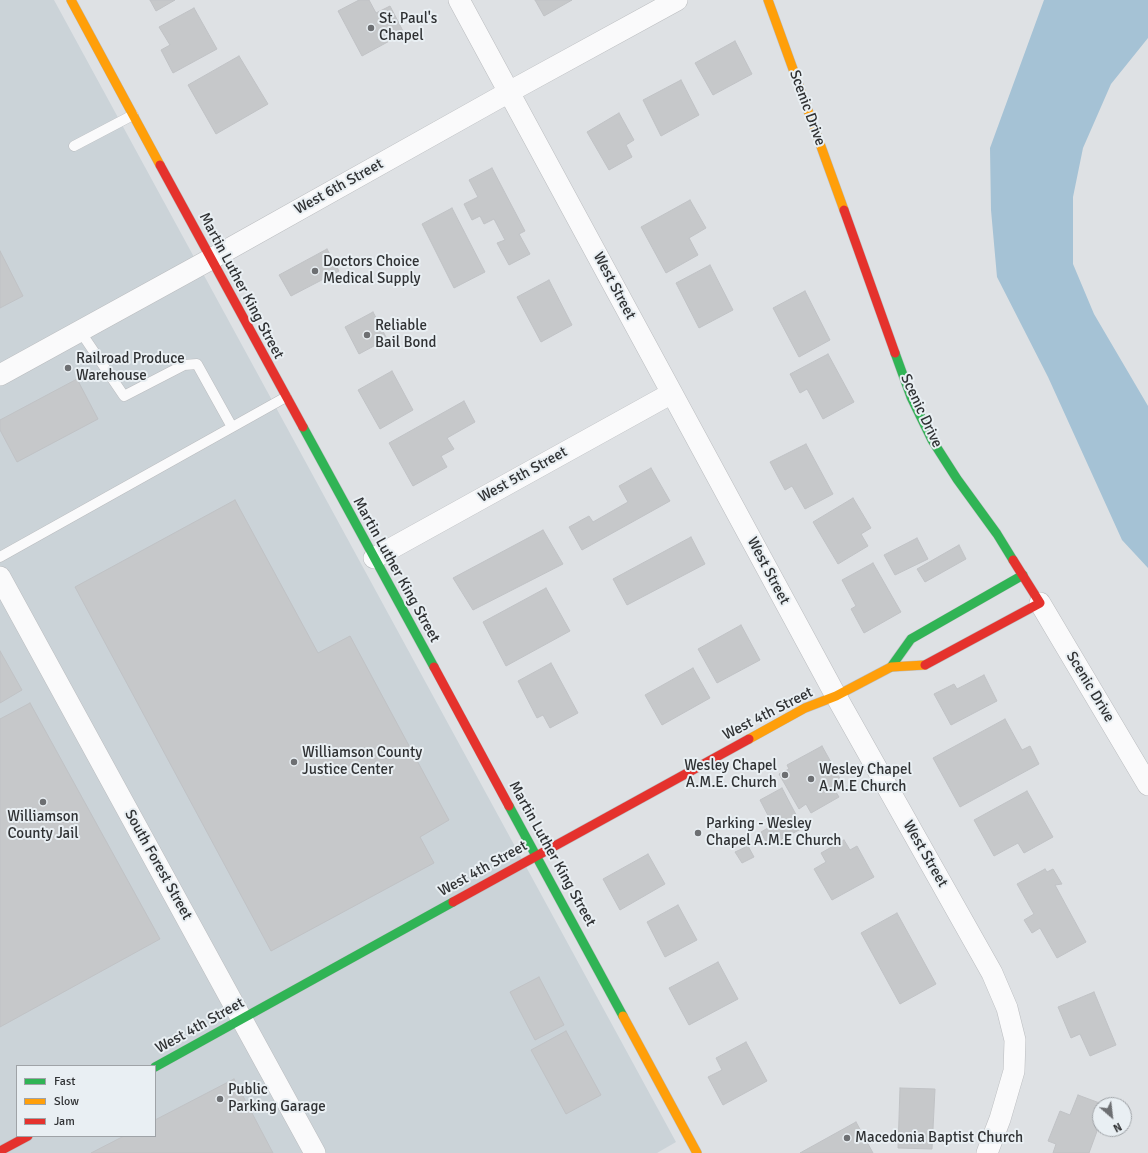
<!DOCTYPE html>
<html>
<head>
<meta charset="utf-8">
<style>
	body { margin:0 }
	#map { position:relative; width:1148px; height:1153px; overflow:hidden; background:#dee1e4; font-family:Signika,sans-serif }
	canvas { display:block }
	.legend { position:absolute; left:16px; top:1065px; width:140px; height:72px; box-sizing:border-box; background:#e9eff3; border:1px solid #9fa3a7; margin:0; padding:5px 7px; list-style:none; font-size:12px; color:#303234 }
	.legend li { display:flex; align-items:center; gap:8px; height:20px }
	.legend b { width:20px; border:1px solid #9fa3a7 }
	.north { position:absolute; left:1092px; top:1097px; width:40px; height:40px; box-sizing:border-box; background:#e9eff3; border:1px solid #9fa3a7; border-radius:50%; rotate:152deg; font-size:11px; font-weight:700; line-height:16px; text-align:center; color:#303234 }
	.north::after { content:''; display:block; margin:auto; width:14px; height:18px; background:#6d6f72; clip-path:polygon(50% 0,100% 100%,50% 72%,0 100%) }
</style>
</head>
<body>
<div id="map">
<canvas width="1148" height="1153"></canvas>
<ul class="legend">
<li><b style="height:5px;background:#30b455"></b>Fast</li>
<li><b style="height:5px;background:#ff9f0a"></b>Slow</li>
<li><b style="height:5px;background:#e5322d"></b>Jam</li>
</ul>
<div class="north">N</div>
</div>
<script>
const c = document.querySelector('canvas').getContext('2d');
c.lineJoin = 'round';
function paint(path, color) { c.fillStyle = color; c.fill(path, 'evenodd'); }
const toPath = rows => new Path2D(rows.map(r => 'M' + r).join(''));
function trace(path, color, width, dash) { c.strokeStyle = color; c.lineWidth = width; c.lineCap = dash ? 'butt' : 'round'; c.setLineDash(dash || []); c.stroke(path); }
function drawText(font, color, halo, rows, align = 'center') {
  c.font = font + ' Signika,sans-serif'; c.lineWidth = 4; c.setLineDash([]); c.textBaseline = 'middle'; c.strokeStyle = halo; c.fillStyle = color; for (const [text, x, y, turn = 0] of rows) {
    c.save(); c.translate(x, y); c.rotate((+turn || 0) * Math.PI / 180); c.textAlign = isNaN(turn) ? turn : align; if (halo) c.strokeText(text, 0, 0); c.fillText(text, 0, 0); c.restore();
  }
}
const built = toPath([
	[0,0,54,0,676,1142,657,1153,0,1153],
	[17,1066,155,1066,155,1136,17,1136]
]);
const water = toPath([
	[1044,0,1148,0,1148,38,1111,84,1083,148,1073,197,1073,264,1094,314,1148,406,1148,568,1122,540,1048,377,997,277,991,210,990,148]
]);
const building = toPath([
	[150,0,175,0,156,11,150,0],
	[359,0,369,0,376,13,390,6,404,33,362,56,338,11,359,0],
	[535,0,572,0,544,16,535,0],
	[194,8,217,49,173,73,161,50,170,45,159,27,194,8],
	[735,41,752,74,713,95,695,63,735,41],
	[239,56,268,104,216,134,188,85,239,56],
	[681,80,699,115,661,136,643,100,681,80],
	[619,113,634,140,626,145,632,157,609,170,587,132,619,113],
	[492,168,525,231,519,234,530,254,509,265,497,243,505,240,494,219,484,224,480,216,472,220,464,204,478,197,469,180,492,168],
	[690,200,706,228,689,238,698,255,666,273,641,227,690,200],
	[452,208,485,272,454,288,422,224,452,208],
	[327,249,339,271,291,296,279,275,327,249],
	[0,251,23,296,0,308,0,251],
	[710,265,733,310,699,328,676,283,710,265],
	[549,280,572,325,541,342,517,297,549,280],
	[805,291,830,340,799,357,773,308,805,291],
	[373,312,387,339,359,354,345,327,373,312],
	[828,354,854,402,823,419,807,389,800,393,790,374,828,354],
	[392,371,413,410,380,429,358,390,392,371],
	[77,379,98,419,17,462,0,430,0,420,77,379],
	[464,401,475,422,447,438,454,449,441,456,447,467,413,486,389,443,464,401],
	[806,444,833,494,805,509,792,486,785,490,770,462,806,444],
	[651,468,670,501,582,550,569,527,589,516,593,522,628,502,619,486,651,468],
	[853,498,871,528,861,534,868,546,838,564,813,522,853,498],
	[235,500,318,653,350,636,449,820,420,837,434,863,271,951,75,587,235,500],
	[543,530,563,564,473,610,453,578,543,530],
	[691,537,705,564,627,605,613,579,691,537],
	[917,538,928,559,895,575,884,555,917,538],
	[959,545,966,559,925,582,917,569,959,545],
	[873,563,901,612,864,633,851,609,856,606,842,580,873,563],
	[546,588,570,631,506,666,483,622,546,588],
	[741,625,760,660,717,683,698,649,741,625],
	[0,651,22,690,0,703,0,651],
	[551,663,578,713,550,728,543,715,537,718,518,681,551,663],
	[693,668,710,698,662,725,645,695,693,668],
	[984,675,997,701,951,725,934,694,954,684,957,689,984,675],
	[30,703,160,939,0,1027,0,719,30,703],
	[1005,719,1022,750,1030,746,1039,764,960,807,933,758,1005,719],
	[822,746,843,784,834,789,839,797,811,813,806,804,799,809,779,774,789,769,787,765,822,746],
	[782,788,803,828,768,846,761,832,773,825,760,800,782,788],
	[1027,791,1053,837,1024,853,1018,843,994,856,974,820,1027,791],
	[844,840,850,850,857,846,874,877,832,900,814,869,826,862,821,853,844,840],
	[748,846,754,857,742,863,735,852,748,846],
	[648,854,665,884,620,910,603,879,648,854],
	[1045,869,1047,872,1053,869,1062,884,1055,885,1086,942,1057,958,1040,928,1032,933,1024,920,1034,914,1017,884,1045,869],
	[678,905,697,940,665,957,647,922,678,905],
	[897,913,936,984,900,1004,861,933,897,913],
	[718,962,738,999,689,1025,669,988,718,962],
	[539,977,564,1025,535,1040,510,992,539,977],
	[1094,992,1116,1045,1090,1056,1080,1034,1071,1038,1058,1007,1094,992],
	[566,1031,601,1095,566,1114,531,1050,566,1031],
	[746,1042,767,1081,723,1105,708,1077,722,1070,716,1058,746,1042],
	[234,1079,273,1153,91,1153,124,1136,155,1136,155,1120,234,1079],
	[900,1088,935,1089,932,1149,898,1148,900,1088],
	[1078,1095,1105,1105,1100,1105,1100,1123,1089,1153,1053,1153,1056,1144,1048,1141,1060,1111,1070,1115,1078,1095],
	[856,1122,873,1153,800,1153,856,1122]
]);
const lane = toPath([
	[74,146,133,115],
	[80,331,124,396,184,365,197,364,232,427],
	[0,557,286,397]
]);
const street = toPath([
	[459,0,836,696,992,973,1007,1008,1015,1040,1014,1071,1000,1119,987,1153],
	[0,375,211,259,509,92,677,0],
	[374,558,672,393],
	[0,577,315,1153],
	[1040,603,1148,785]
]);
const fast = toPath([
	[895,353,911,397,932,440,957,479,997,534,1013,560],
	[303,427,434,667],
	[891,667,911,639,1023,575],
	[509,806,623,1016],
	[155,1067,453,902]
]);
const slow = toPath([
	[71,0,160,165],
	[768,0,844,210],
	[749,739,805,708,836,696,891,667,925,665],
	[623,1016,697,1153]
]);
const jam = toPath([
	[160,165,303,427],
	[844,210,895,353],
	[925,665,1040,603,1013,560],
	[434,667,509,806],
	[453,902,749,739],
	[0,1151,28,1136]
]);
const markers = [
	[371,28,4,"#6d6f72"],
	[315,271,4,"#6d6f72"],
	[367,335,4,"#6d6f72"],
	[68,368,4,"#6d6f72"],
	[294,762,4,"#6d6f72"],
	[785,775,4,"#6d6f72"],
	[811,779,4,"#6d6f72"],
	[43,802,4,"#6d6f72"],
	[698,833,4,"#6d6f72"],
	[220,1099,4,"#6d6f72"],
	[847,1138,4,"#6d6f72"]
];
const poiNames = [
	["St. Paul's",379,19],
	["Chapel",379,36],
	["Doctors Choice",323,262],
	["Medical Supply",323,279],
	["Reliable",375,326],
	["Bail Bond",375,343],
	["Railroad Produce",76,359],
	["Warehouse",76,376],
	["Williamson County",302,753],
	["Justice Center",302,770],
	["Wesley Chapel",777,766,"right"],
	["A.M.E. Church",777,783,"right"],
	["Wesley Chapel",819,770],
	["A.M.E Church",819,787],
	["Williamson",43,817,"center"],
	["County Jail",43,834,"center"],
	["Parking - Wesley",706,824],
	["Chapel A.M.E Church",706,841],
	["Public",228,1090],
	["Parking Garage",228,1107],
	["Macedonia Baptist Church",855,1138]
];
const streetNames = [
	["Scenic Drive",807,108,70],
	["West 6th Street",339,187,-29],
	["Martin Luther King Street",241,286,62],
	["West Street",614,286,62],
	["Scenic Drive",921,411,65],
	["West 5th Street",523,475,-29],
	["Martin Luther King Street",396,570,61],
	["West Street",768,571,62],
	["Scenic Drive",1090,687,59],
	["West 4th Street",768,714,-27],
	["Martin Luther King Street",552,854,61],
	["West Street",925,854,60],
	["South Forest Street",158,865,61],
	["West 4th Street",483,869,-29],
	["West 4th Street",200,1026,-29]
];
paint(built, '#cbd3d8');
paint(water, '#a5c2d5');
paint(building, '#c6c8ca');
trace(building, '#c0c2c5', 1);
trace(lane, '#babcbf', 11);
trace(street, '#babcbf', 22);
trace(fast, '#babcbf', 10);
trace(slow, '#babcbf', 10);
trace(jam, '#babcbf', 10);
trace(lane, '#fafafb', 10);
trace(street, '#fafafb', 21);
trace(fast, '#30b455', 9);
trace(slow, '#ff9f0a', 9);
trace(jam, '#e5322d', 9);
for (const [x, y, r, color] of markers) { const dot = new Path2D(); dot.arc(x, y, r, 0, 2 * Math.PI); c.fillStyle = color; c.fill(dot); trace(dot, '#e9eff3', 1.5); }
drawText('15px', '#303234', '#e9eff3', poiNames, 'left');
drawText('15px', '#303234', '#e9eff3', streetNames);
</script>
</body>
</html>
